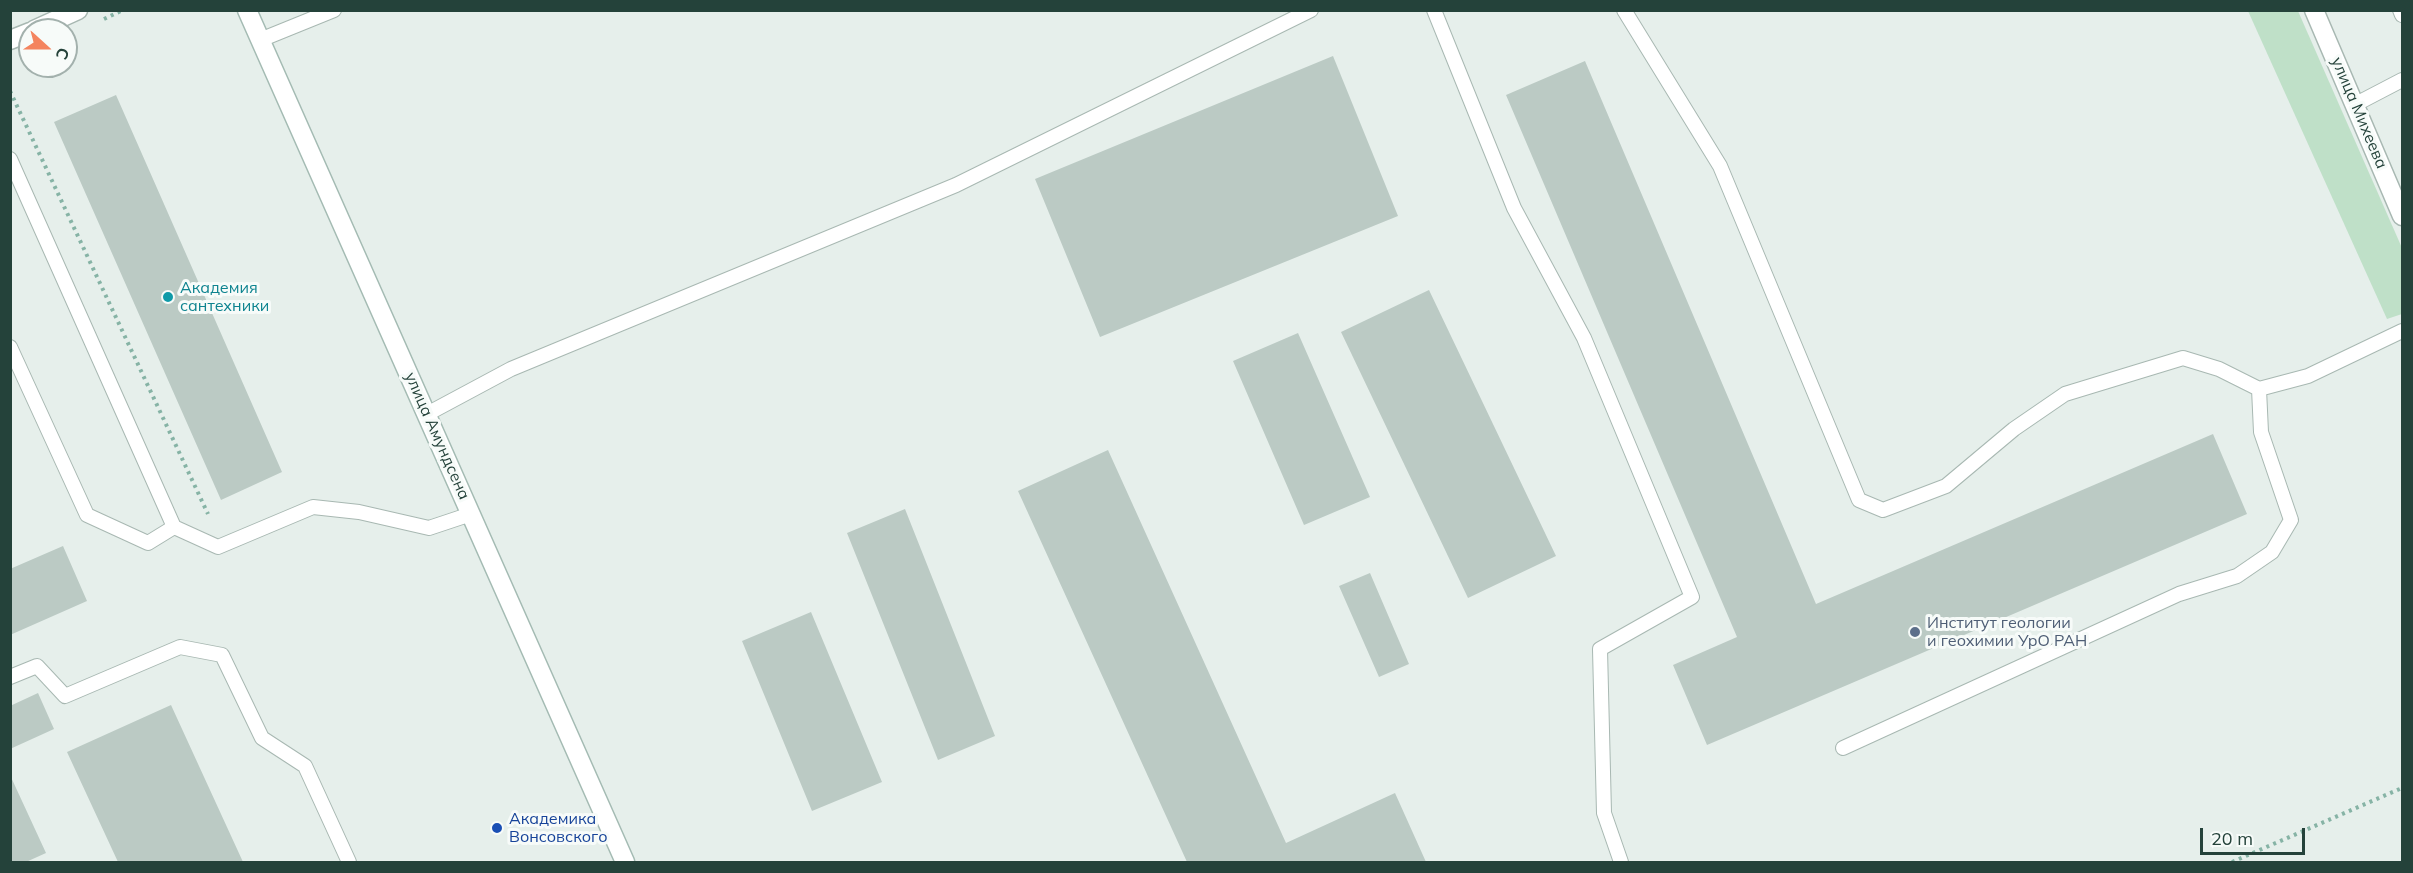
<!DOCTYPE html>
<html>
<head>
<meta charset="utf-8">
<style>
	body { margin:0 }
	#map { position:relative; width:2413px; height:873px; overflow:hidden; background:#e6efeb; font-family:Mulish,sans-serif }
	canvas { display:block }
	.frame { position:absolute; inset:0; border:12px solid #24423a; pointer-events:none }
	.north { position:absolute; left:18px; top:18px; width:60px; height:60px; box-sizing:border-box; background:#f7fbf9; border:2px solid #a3b1ad; border-radius:50%; rotate:111deg; font-size:16px; font-weight:700; line-height:24px; text-align:center; color:#24423a }
	.north::after { content:''; display:block; margin:auto; width:21px; height:27px; background:#f4845f; clip-path:polygon(50% 0,100% 100%,50% 72%,0 100%) }
	.scale { position:absolute; left:2200px; top:828px; width:105px; height:27px; box-sizing:border-box; border:3px solid #24423a; border-top:0; padding-left:8px; font-size:18px; line-height:21px; white-space:nowrap; color:#24423a; -webkit-text-stroke:4px #f7fbf9; paint-order:stroke }
</style>
</head>
<body>
<div id="map">
<canvas width="2413" height="873"></canvas>
<div class="frame"></div>
<div class="north">С</div>
<div class="scale">20 m</div>
</div>
<script>
const c = document.querySelector('canvas').getContext('2d');
c.lineJoin = 'round';
function paint(path, color) { c.fillStyle = color; c.fill(path, 'evenodd'); }
const toPath = rows => new Path2D(rows.map(r => 'M' + r).join(''));
function trace(path, color, width, dash) { c.strokeStyle = color; c.lineWidth = width; c.lineCap = dash ? 'butt' : 'round'; c.setLineDash(dash || []); c.stroke(path); }
function drawText(font, color, halo, rows, align = 'center') {
  c.font = font + ' Mulish,sans-serif'; c.lineWidth = 6; c.setLineDash([]); c.textBaseline = 'middle'; c.strokeStyle = halo; c.fillStyle = color; for (const [text, x, y, turn = 0] of rows) {
    c.save(); c.translate(x, y); c.rotate((+turn || 0) * Math.PI / 180); c.textAlign = isNaN(turn) ? turn : align; if (halo) c.strokeText(text, 0, 0); c.fillText(text, 0, 0); c.restore();
  }
}
const green = toPath([
	[2248,11,2298,11,2402,248,2402,314,2387,319]
]);
const building = toPath([
	[1333,56,1398,216,1100,337,1035,179],
	[1585,61,1816,604,2213,434,2247,514,1707,745,1673,665,1737,637,1506,95],
	[116,95,282,472,221,500,54,122],
	[1429,290,1556,556,1468,598,1341,332],
	[1298,333,1370,497,1304,525,1233,361],
	[1108,450,1286,843,1395,793,1426,862,1187,862,1018,491],
	[905,509,995,736,938,760,847,533],
	[63,546,87,601,10,635,10,569],
	[1370,573,1409,664,1379,677,1339,586],
	[811,612,882,782,812,811,742,641],
	[38,693,54,729,10,749,10,706],
	[171,705,243,862,118,862,67,752],
	[10,775,46,853,26,862,10,862]
]);
const path = toPath([
	[104,19,123,10],
	[10,91,208,514],
	[2232,862,2402,788]
]);
const service = toPath([
	[1434,10,1514,208,1584,338,1692,597,1600,649,1604,813,1621,862],
	[1624,10,1720,166,1859,500,1883,510,1946,486,2014,429,2065,394,2183,358,2219,369,2259,389,2308,376,2402,331],
	[2400,10,2402,15],
	[260,40,334,10],
	[2356,104,2402,80],
	[10,159,174,527,218,547,313,507,359,512,429,528,471,514],
	[10,347,87,515,148,543,174,527],
	[427,414,511,369,956,185,1311,10],
	[10,677,37,666,65,696,180,647,222,655,262,738,305,766,349,862],
	[1843,748,2179,594,2237,576,2272,552,2291,520,2261,432,2259,389]
]);
const minor = toPath([
	[2314,10,2402,216],
	[34,30,78,10],
	[10,40,30,32]
]);
const secondary = toPath([
	[247,10,625,862]
]);
const markers = [
	[168,297,6,"#0f9aa8"],
	[1915,632,6,"#5c6f8a"],
	[497,828,6,"#1a4fb4"]
];
const streetNames = [
	["улица Михеева",2359,113,67],
	["улица Амундсена",437,436,66]
];
const cultureNames = [
	["Академия",180,288],
	["сантехники",180,306]
];
const serviceNames = [
	["Институт геологии",1927,623],
	["и геохимии УрО РАН",1927,641]
];
const transitNames = [
	["Академика",509,819],
	["Вонсовского",509,837]
];
paint(green, '#bfe0c8');
paint(building, '#bbcac4');
trace(service, '#a8b8b2', 16);
trace(minor, '#a8b8b2', 21);
trace(secondary, '#a4bbb3', 21);
trace(path, '#86b3a5', 4, [3, 4.5]);
trace(service, '#fff', 14);
trace(minor, '#fff', 18);
trace(secondary, '#fff', 18);
for (const [x, y, r, color] of markers) { const dot = new Path2D(); dot.arc(x, y, r, 0, 2 * Math.PI); c.fillStyle = color; c.fill(dot); trace(dot, '#f7fbf9', 2); }
drawText('16px', '#24423a', '#f7fbf9', streetNames);
drawText('16px', '#0d838f', '#f7fbf9', cultureNames, 'left');
drawText('16px', '#4e5e75', '#f7fbf9', serviceNames, 'left');
drawText('16px', '#164399', '#f7fbf9', transitNames, 'left');
</script>
</body>
</html>
